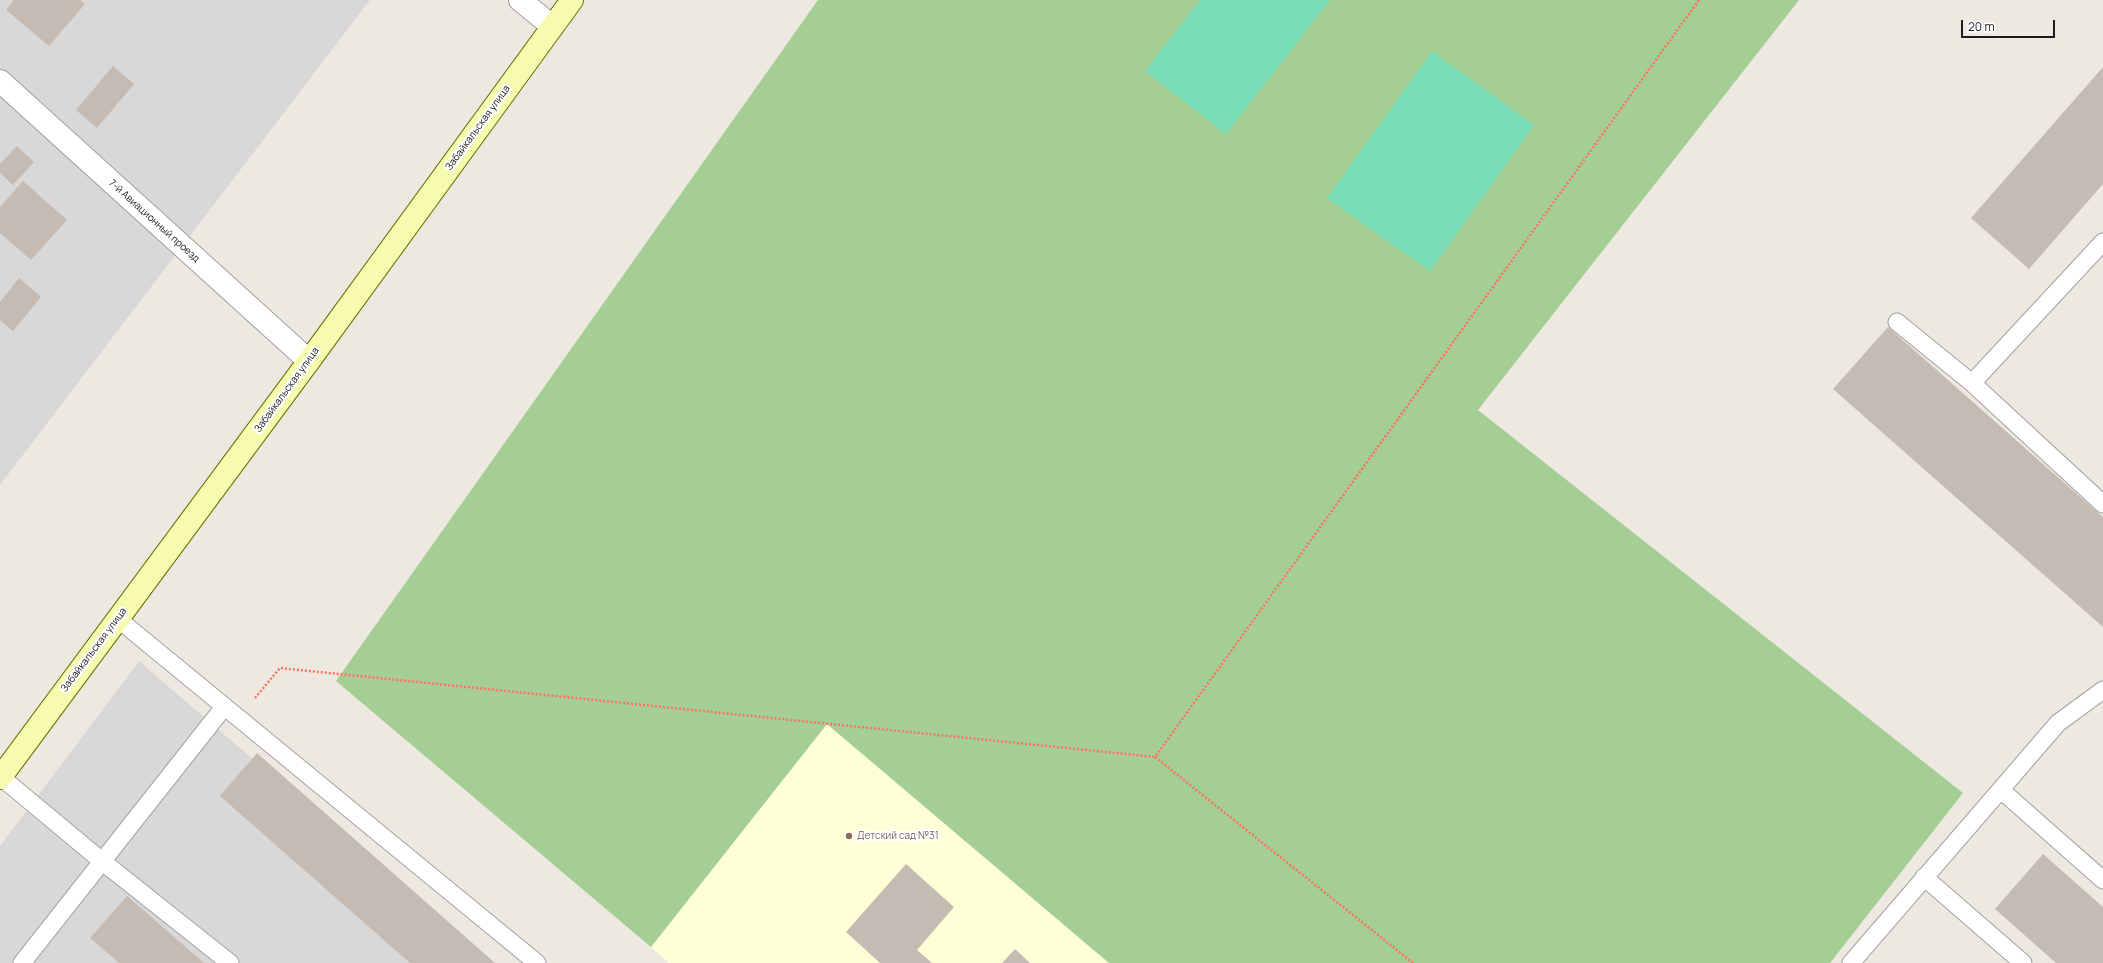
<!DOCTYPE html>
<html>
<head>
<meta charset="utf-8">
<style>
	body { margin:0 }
	#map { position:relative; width:2103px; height:963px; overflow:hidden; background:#ede9e0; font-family:Manrope,sans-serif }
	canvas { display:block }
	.scale { position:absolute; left:1961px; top:20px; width:94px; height:18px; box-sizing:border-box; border:2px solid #1b1b1b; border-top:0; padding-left:5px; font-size:12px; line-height:14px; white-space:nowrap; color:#1b1b1b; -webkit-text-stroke:3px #fff; paint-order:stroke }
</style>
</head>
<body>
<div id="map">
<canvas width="2103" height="963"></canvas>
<div class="scale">20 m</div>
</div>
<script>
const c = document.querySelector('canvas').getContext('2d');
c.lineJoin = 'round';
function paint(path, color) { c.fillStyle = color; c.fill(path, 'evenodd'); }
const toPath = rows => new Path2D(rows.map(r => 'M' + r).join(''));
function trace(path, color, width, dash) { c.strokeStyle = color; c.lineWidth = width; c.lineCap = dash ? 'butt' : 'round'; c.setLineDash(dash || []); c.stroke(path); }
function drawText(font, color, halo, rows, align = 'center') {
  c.font = font + ' Manrope,sans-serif'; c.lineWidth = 4; c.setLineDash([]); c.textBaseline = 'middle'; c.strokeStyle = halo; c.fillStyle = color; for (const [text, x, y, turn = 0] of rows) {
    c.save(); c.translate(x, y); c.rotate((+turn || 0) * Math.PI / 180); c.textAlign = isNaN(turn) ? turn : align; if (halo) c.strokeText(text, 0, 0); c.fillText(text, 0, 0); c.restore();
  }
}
const residential = toPath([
	[0,0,370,0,0,485],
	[139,661,489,963,0,963,0,846]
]);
const education = toPath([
	[827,724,1109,963,669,963,651,947]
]);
const forest = toPath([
	[818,0,1799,0,1478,410,1963,793,1830,963,1109,963,827,724,651,947,336,681]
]);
const pitch = toPath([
	[1200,0,1330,0,1226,134,1145,71],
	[1432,51,1534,125,1430,271,1327,198]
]);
const building = toPath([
	[14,0,80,0,85,4,49,46,6,10],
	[113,66,134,84,97,128,76,110],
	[2103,67,2103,184,2029,269,1971,218],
	[17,146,34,162,13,185,0,173,0,164],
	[23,181,67,220,31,260,0,233,0,207],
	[19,278,41,297,13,331,0,320,0,302],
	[1888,327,2103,517,2103,627,1833,389],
	[257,753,495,963,410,963,220,796],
	[2043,854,2103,907,2103,963,2056,963,1995,909],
	[906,864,954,907,917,950,932,963,880,963,846,932],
	[127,896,204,963,119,963,90,938],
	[1015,949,1030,963,1002,963]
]);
const path = toPath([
	[255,698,280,668,1155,757],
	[1413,963,1155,757,1699,0]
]);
const lane = toPath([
	[1897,322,1972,383,2103,504],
	[1972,383,2103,242],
	[118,619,537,963],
	[1,777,103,862,230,963],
	[2001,790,2103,880],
	[1924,877,2023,963],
	[22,963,224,707],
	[1851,963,2058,723,2103,690]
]);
const street = toPath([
	[520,0,552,26],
	[0,81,309,361]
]);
const secondary = toPath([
	[0,778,309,361,572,0]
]);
const markers = [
	[849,836,4,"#8d6e63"]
];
const streetNames = [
	["Забайкальская улица",478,128,-54],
	["7-й Авиационный проезд",154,221,42],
	["Забайкальская улица",287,390,-54],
	["Забайкальская улица",94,650,-53]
];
const educationNames = [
	["Детский сад №31",857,836]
];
paint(residential, '#d9d8d8');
paint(education, '#ffffd7');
paint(forest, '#a4ce93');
paint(pitch, '#7adfb8');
paint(building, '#c5bbb3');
trace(lane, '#a2a2a2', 19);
trace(street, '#a2a2a2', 24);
trace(secondary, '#667202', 24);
trace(path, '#fd7161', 2.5, [2, 2]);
trace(lane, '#fff', 17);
trace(street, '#fff', 22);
trace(secondary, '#f7fbb0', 22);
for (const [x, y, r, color] of markers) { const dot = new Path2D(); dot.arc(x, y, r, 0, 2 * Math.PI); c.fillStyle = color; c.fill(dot); trace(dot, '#fff', 1.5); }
drawText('10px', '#1b1b1b', '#fff', streetNames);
drawText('10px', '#785e54', '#fff', educationNames, 'left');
</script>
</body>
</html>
